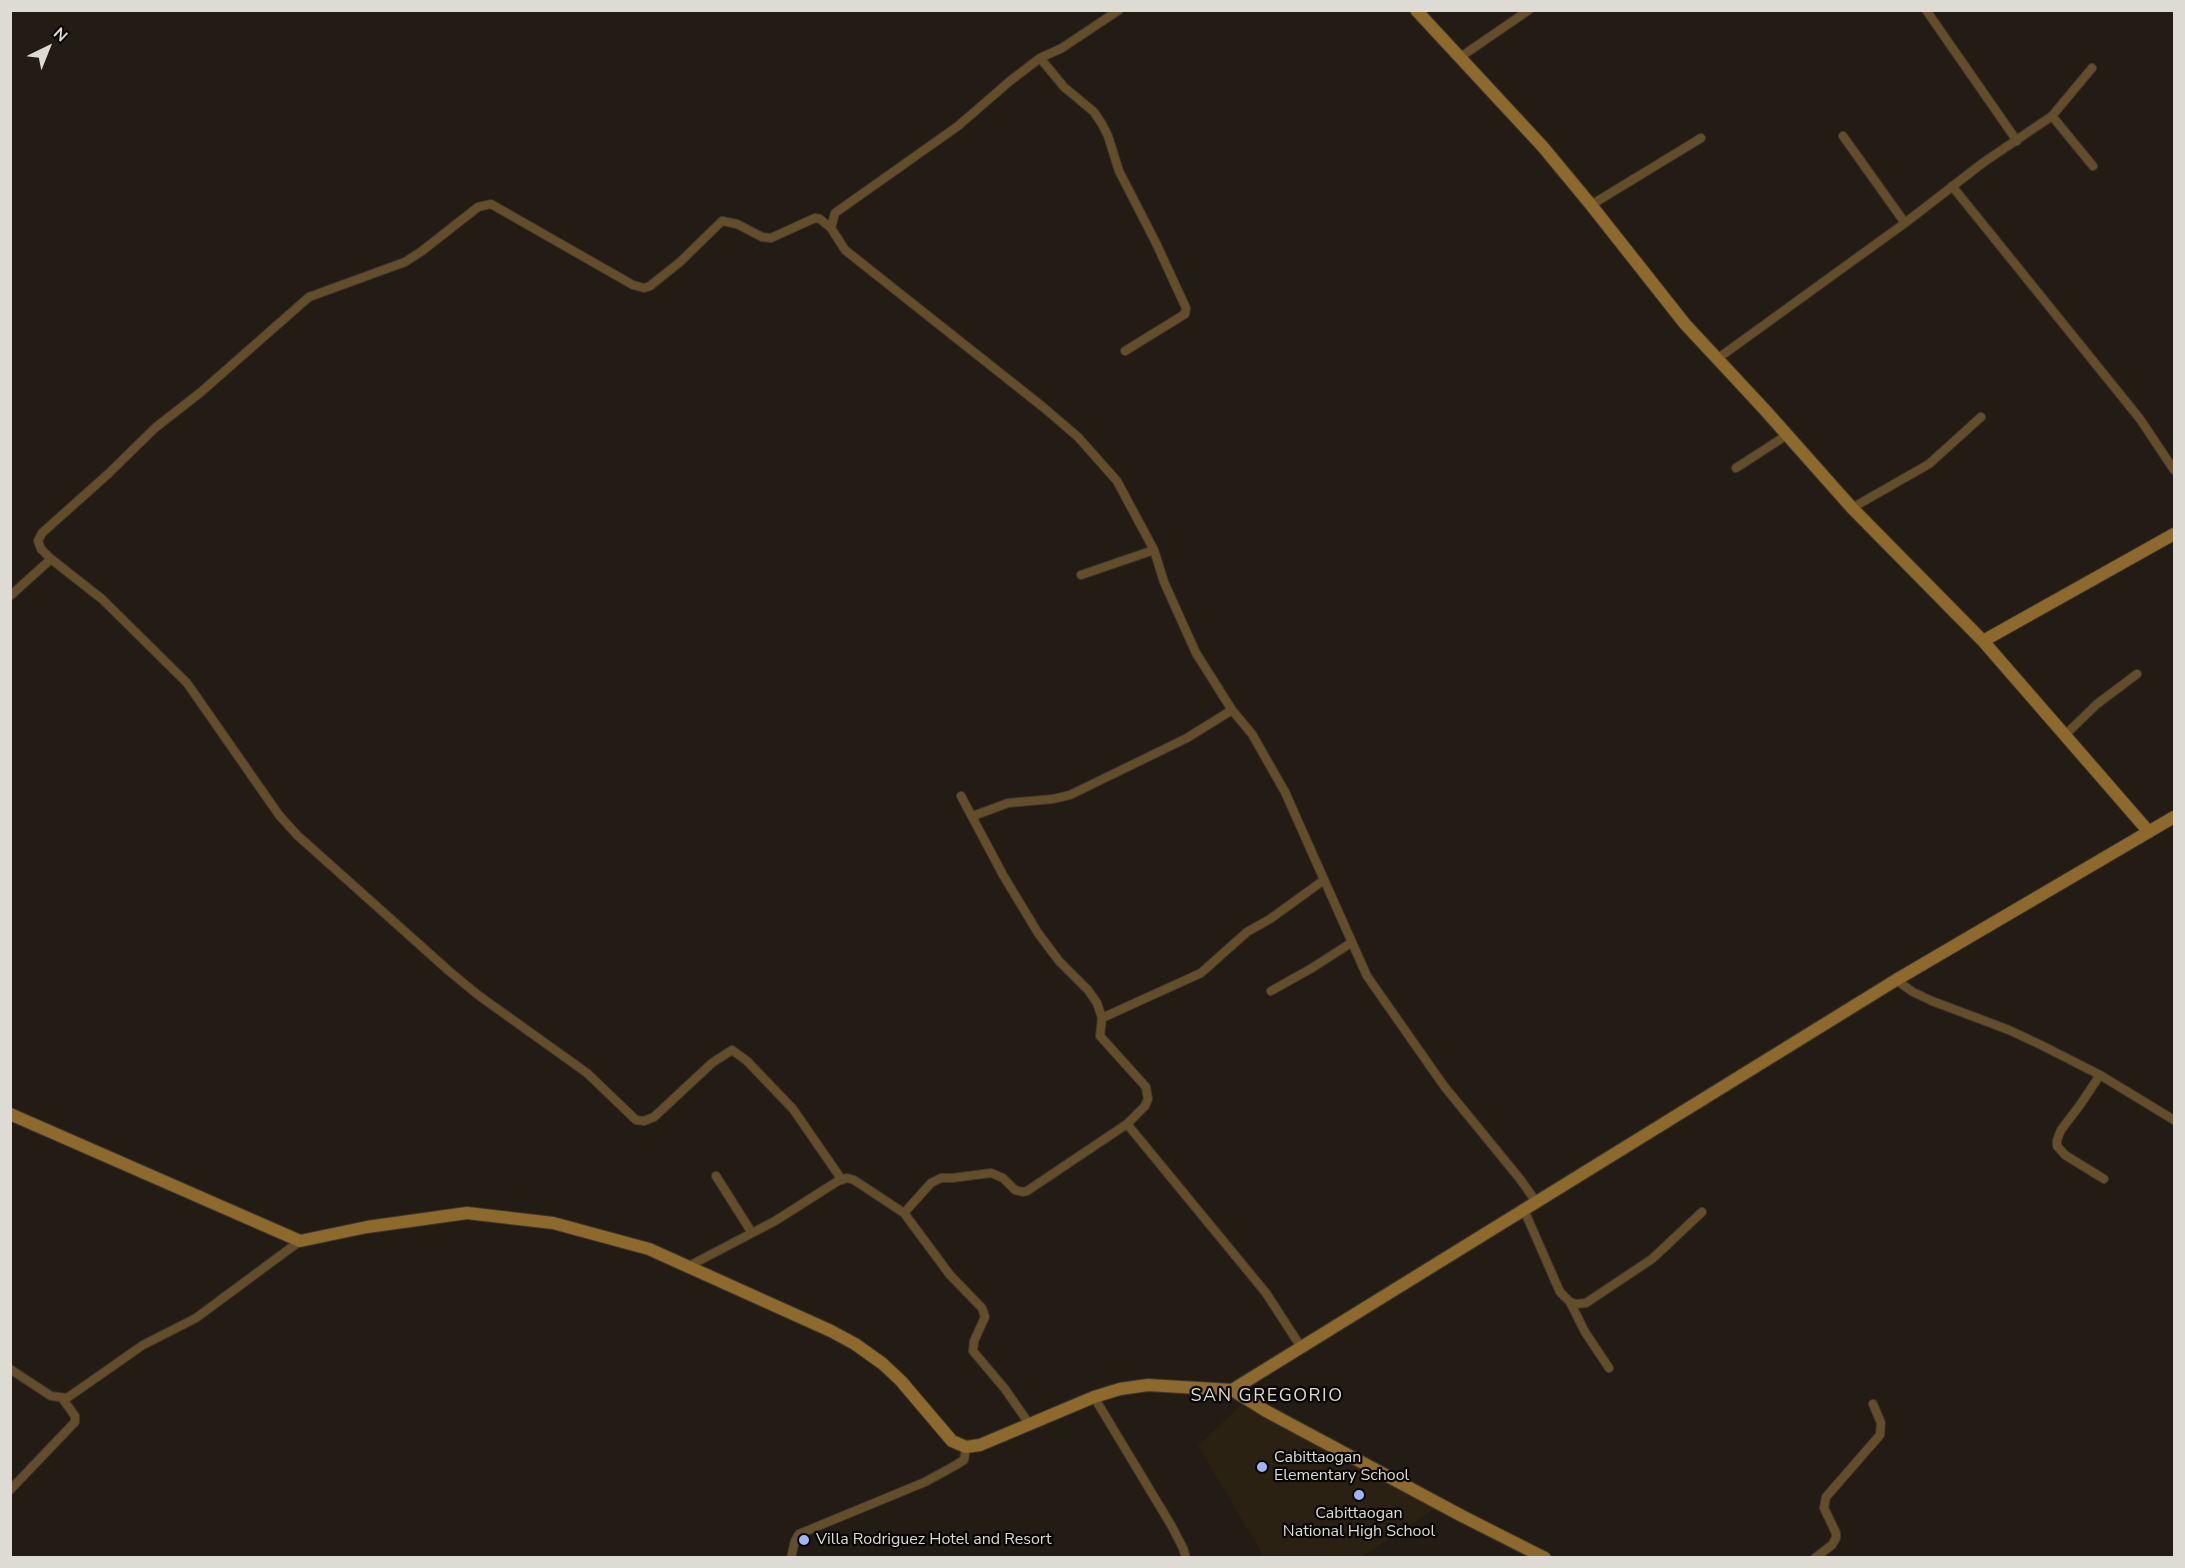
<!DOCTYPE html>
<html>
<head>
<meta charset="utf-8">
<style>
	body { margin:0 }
	#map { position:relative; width:2185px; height:1568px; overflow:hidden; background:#221c14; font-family:"Nunito Sans",sans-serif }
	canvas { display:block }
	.frame { position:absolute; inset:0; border:12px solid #dedad4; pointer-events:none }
	.north { position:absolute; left:18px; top:18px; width:60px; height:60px; -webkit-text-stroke:4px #090705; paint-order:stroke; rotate:43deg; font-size:16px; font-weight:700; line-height:24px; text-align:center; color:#dedad4 }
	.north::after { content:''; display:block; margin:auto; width:21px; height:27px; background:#dedad4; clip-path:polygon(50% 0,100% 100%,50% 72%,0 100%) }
</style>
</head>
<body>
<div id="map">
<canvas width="2185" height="1568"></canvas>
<div class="frame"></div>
<div class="north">N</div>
</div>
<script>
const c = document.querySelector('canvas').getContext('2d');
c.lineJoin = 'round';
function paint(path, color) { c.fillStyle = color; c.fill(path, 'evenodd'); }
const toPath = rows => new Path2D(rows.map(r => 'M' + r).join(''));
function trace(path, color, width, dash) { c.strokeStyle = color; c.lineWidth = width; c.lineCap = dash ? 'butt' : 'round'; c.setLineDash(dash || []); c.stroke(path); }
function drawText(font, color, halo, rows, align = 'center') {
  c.font = font + ' "Nunito Sans",sans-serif'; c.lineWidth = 4.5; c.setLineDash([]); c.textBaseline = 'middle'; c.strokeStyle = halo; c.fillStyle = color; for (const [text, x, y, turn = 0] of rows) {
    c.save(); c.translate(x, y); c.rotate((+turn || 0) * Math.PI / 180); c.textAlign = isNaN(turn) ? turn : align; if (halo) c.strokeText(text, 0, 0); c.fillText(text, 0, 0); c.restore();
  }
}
const built = toPath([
	[1241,1405,1332,1452,1436,1508,1362,1557,1264,1557,1198,1446]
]);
const street = toPath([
	[1926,10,2017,141],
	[1040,58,1064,87,1094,112,1102,124,1108,136,1119,171,1156,243,1186,308,1185,314,1125,351],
	[1459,58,1529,10],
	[2052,116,2093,166],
	[1843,136,1905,223],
	[1952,186,2140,419,2174,470],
	[1591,205,1701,138],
	[831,228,845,250,1043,407,1078,437,1117,481,1154,550,1164,582,1196,653,1232,710,1252,734,1285,792,1367,976,1444,1086,1520,1179,1537,1203],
	[1717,359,1905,223,1984,162,2052,116,2092,68],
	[1736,468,1787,435],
	[1852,508,1929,464,1981,417],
	[1081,575,1154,550],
	[10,596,51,559],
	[2064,736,2097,704,2137,674],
	[961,796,1003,875,1038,933,1059,961,1088,990,1097,1003,1102,1018,1100,1036,1146,1087,1148,1099,1145,1106,1127,1124],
	[973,816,1008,803,1053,799,1070,795,1187,738,1232,710],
	[1896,980,1913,992,1932,1001,2009,1030,2041,1045,2100,1075,2174,1120],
	[1271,991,1312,968,1351,943],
	[1102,1018,1201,973,1247,932,1270,919,1324,880],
	[2100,1075,2080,1105,2061,1130,2057,1140,2057,1146,2065,1155,2104,1179],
	[716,1176,752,1233],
	[842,1180,793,1109,747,1061,732,1050,712,1063,654,1117,644,1121,636,1120,587,1073,478,995,449,971,297,835,279,815,187,683,102,599,51,559,41,549,38,541,42,533,108,474,155,428,201,392,309,297,405,262,422,251,478,207,491,204,633,285,644,288,650,286,680,262,722,221,737,224,762,237,771,238,815,218,820,219,831,228,835,213,958,126,1010,81,1040,58,1062,48,1119,10],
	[1524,1210,1560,1292,1570,1302,1576,1304,1586,1303,1652,1259,1702,1212],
	[904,1213,931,1183,941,1178,952,1178,991,1173,1003,1178,1015,1190,1023,1192,1027,1191,1127,1124,1266,1293,1301,1347],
	[689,1266,775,1221,838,1181,847,1178,854,1180,904,1213,950,1275,982,1308,985,1317,974,1341,973,1351,1005,1389,1030,1425],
	[1570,1302,1585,1332,1609,1368],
	[10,1369,51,1396,67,1398,143,1345,196,1318,300,1241],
	[1094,1397,1171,1525,1183,1548,1186,1558],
	[10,1490,75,1422,75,1416,62,1398],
	[791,1558,795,1541,799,1534,925,1482,956,1465,964,1460,966,1447],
	[1815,1558,1832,1545,1836,1538,1836,1533,1824,1508,1826,1497,1880,1435,1881,1423,1873,1404]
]);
const secondary = toPath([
	[1416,10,1543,147,1591,205,1685,324,1765,410,1852,508,1983,641,2149,832],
	[1983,641,2174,534],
	[10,1114,300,1241,367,1227,467,1213,553,1223,649,1249,831,1331,855,1344,883,1364,901,1381,952,1441,966,1447,980,1445,1094,1397,1120,1389,1148,1385,1232,1390,1266,1411,1462,1516,1545,1558],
	[1232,1390,1896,980,2174,817]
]);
const markers = [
	[1262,1467,6,"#a0b3fd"],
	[1359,1495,6,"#a0b3fd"],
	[804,1540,6,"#a0b3fd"]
];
const poiNames = [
	["Cabittaogan",1274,1458],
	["Elementary School",1274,1476],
	["Cabittaogan",1359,1514,"center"],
	["National High School",1359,1532,"center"],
	["Villa Rodriguez Hotel and Resort",816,1540]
];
const neighbourhoodNames = [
	["SAN GREGORIO",1267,1397]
];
paint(built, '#2a2112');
trace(street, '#3c372f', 10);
trace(secondary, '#3c372f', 14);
trace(street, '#644e2a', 8);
trace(secondary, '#8d692c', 12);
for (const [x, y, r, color] of markers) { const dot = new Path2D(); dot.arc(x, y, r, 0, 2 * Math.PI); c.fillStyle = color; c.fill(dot); trace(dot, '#090705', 2); }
drawText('16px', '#dedad4', '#090705', poiNames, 'left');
c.letterSpacing = '1.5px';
drawText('18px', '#dedad4', '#090705', neighbourhoodNames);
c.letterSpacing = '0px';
</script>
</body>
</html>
